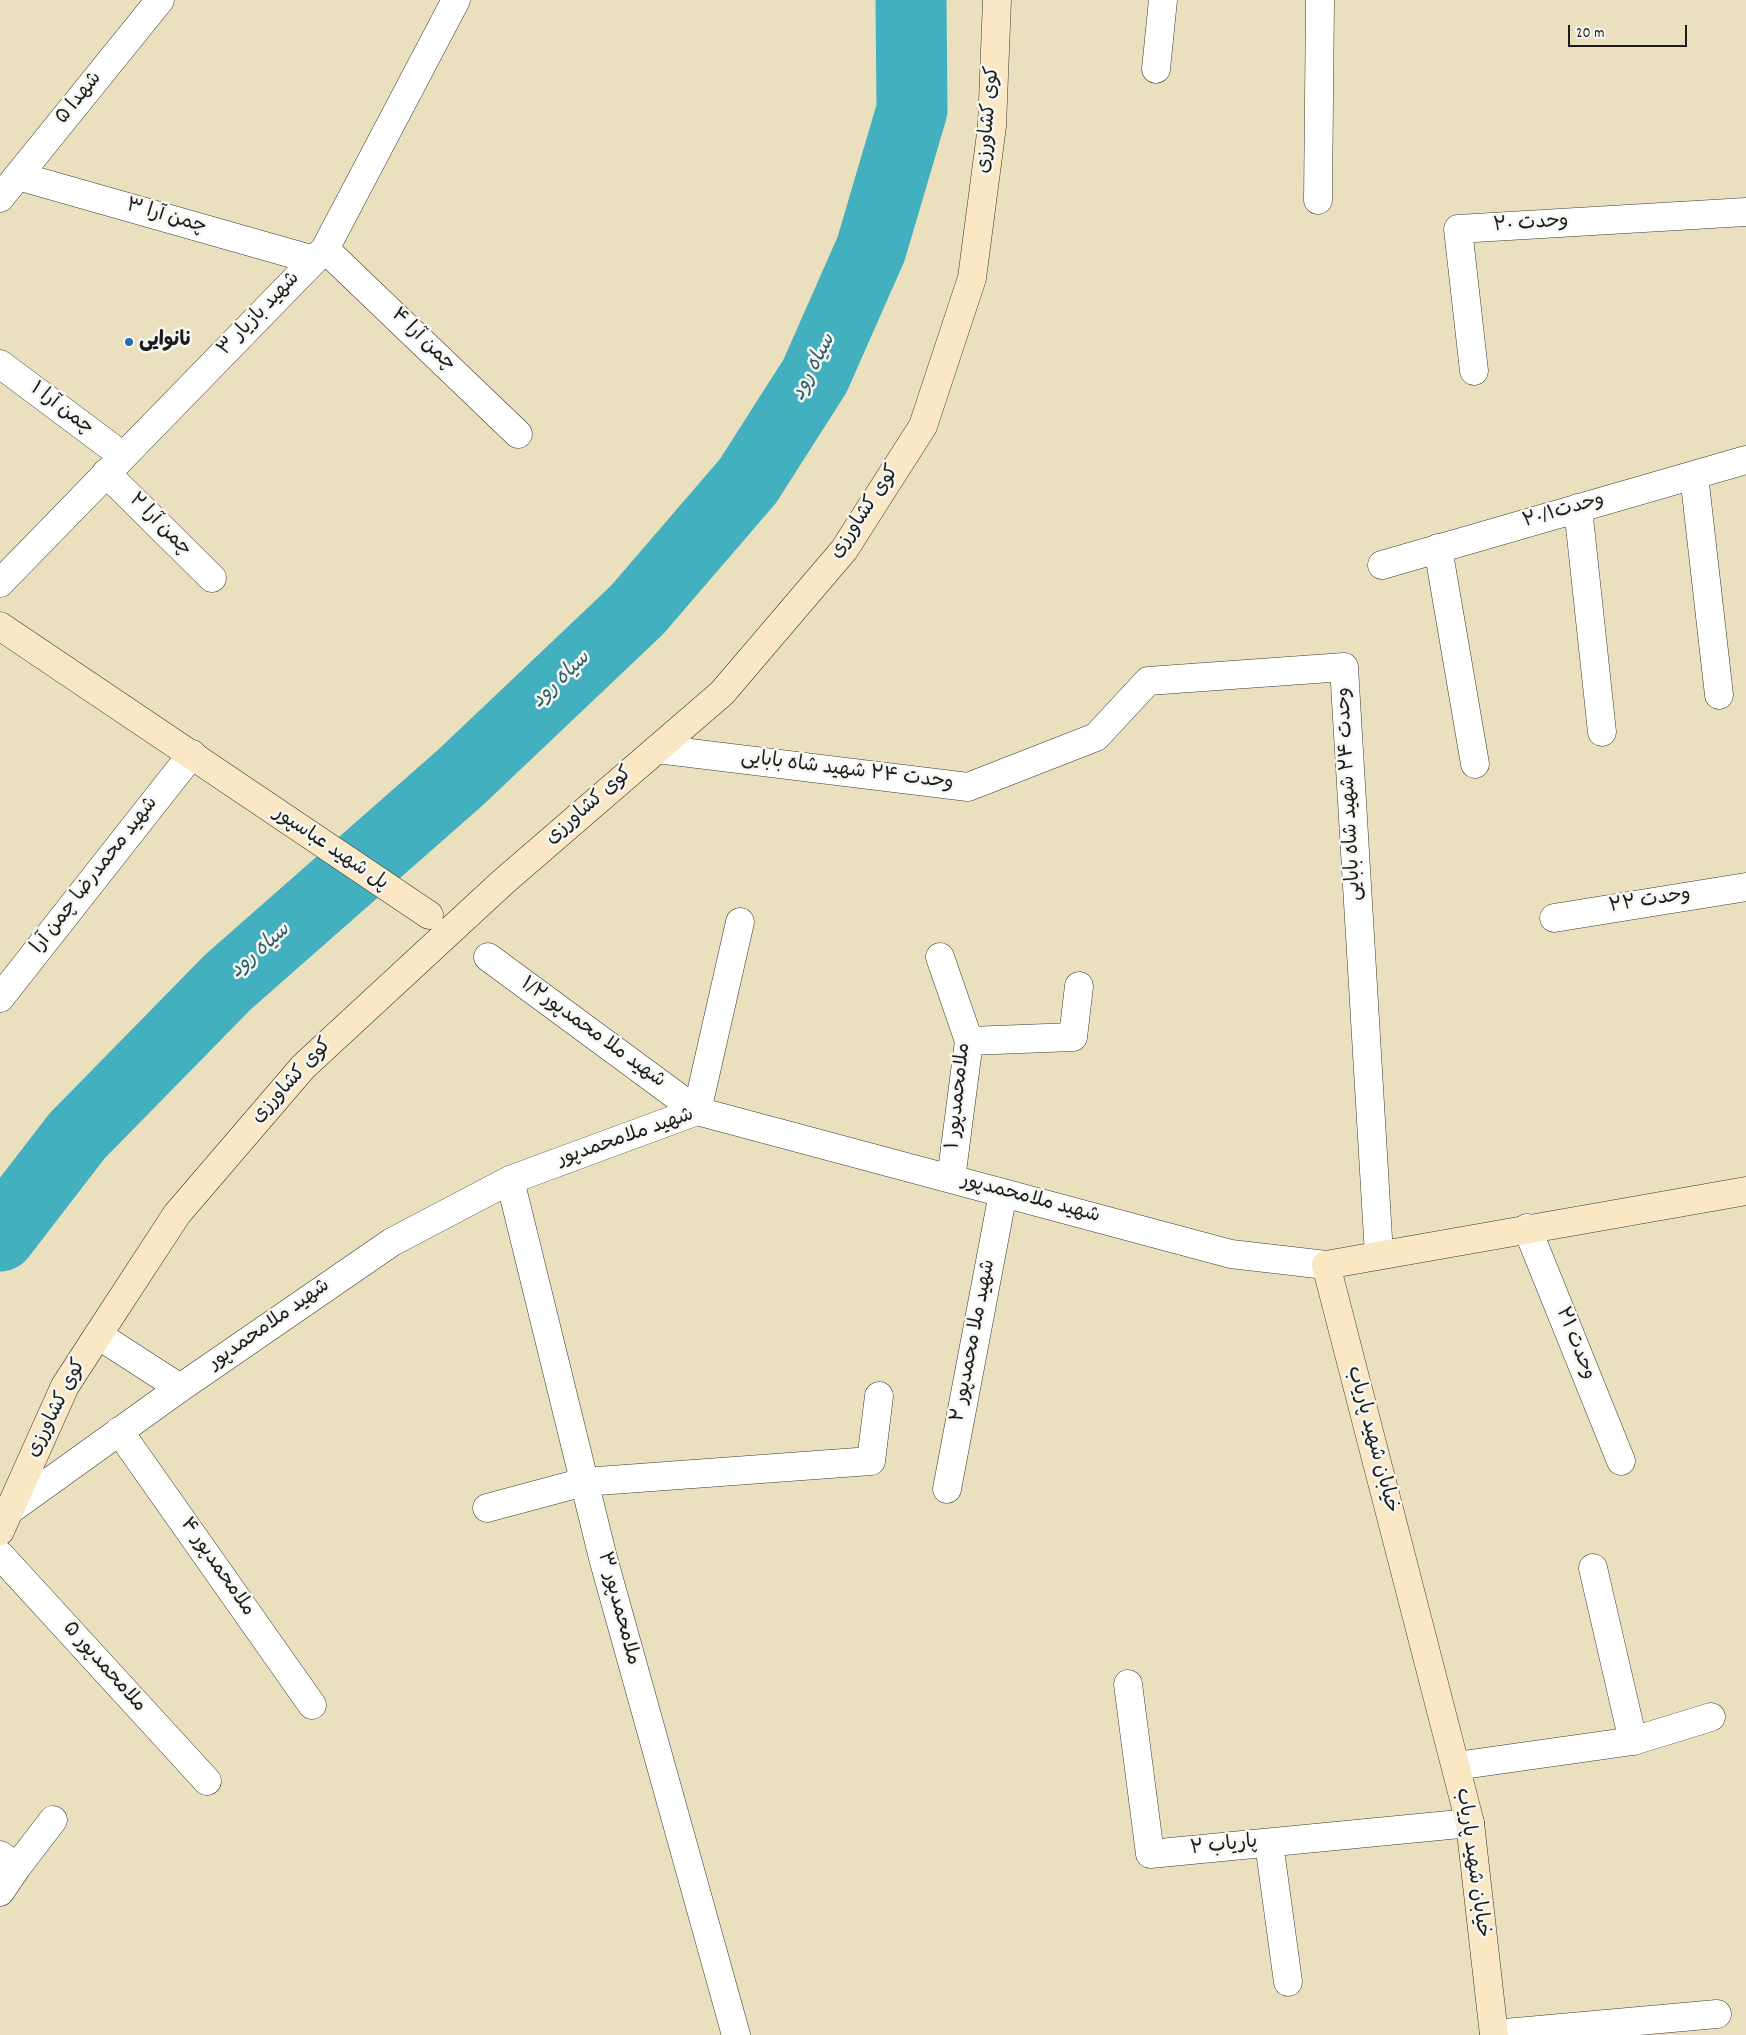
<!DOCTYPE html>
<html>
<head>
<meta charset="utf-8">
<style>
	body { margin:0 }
	#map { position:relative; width:1746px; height:2035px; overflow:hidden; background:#ebe0bd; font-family:Dekko,sans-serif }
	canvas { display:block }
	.scale { position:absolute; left:1568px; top:25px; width:119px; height:22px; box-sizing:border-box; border:2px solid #1c1c1c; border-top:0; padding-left:6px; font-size:15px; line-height:18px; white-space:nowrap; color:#1c1c1c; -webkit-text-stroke:4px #f6f6f2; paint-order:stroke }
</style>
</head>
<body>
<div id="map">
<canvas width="1746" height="2035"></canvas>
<div class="scale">20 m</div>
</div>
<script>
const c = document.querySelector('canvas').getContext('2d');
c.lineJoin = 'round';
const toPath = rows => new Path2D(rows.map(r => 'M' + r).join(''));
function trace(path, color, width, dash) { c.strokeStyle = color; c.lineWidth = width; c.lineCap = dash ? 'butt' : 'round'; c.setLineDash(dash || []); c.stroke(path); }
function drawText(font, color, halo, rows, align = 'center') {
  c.font = font + ' Dekko,"Playpen Sans Arabic",sans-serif'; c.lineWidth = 5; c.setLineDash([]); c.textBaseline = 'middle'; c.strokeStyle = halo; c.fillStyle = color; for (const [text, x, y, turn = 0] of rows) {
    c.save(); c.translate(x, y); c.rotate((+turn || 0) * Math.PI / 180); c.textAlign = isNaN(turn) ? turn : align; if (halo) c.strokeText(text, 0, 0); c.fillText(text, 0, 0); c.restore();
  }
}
const river = toPath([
	[0,1236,77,1136,228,982,461,777,637,610,748,481,815,376,871,249,912,110,911,0]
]);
const street = toPath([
	[1156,69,1163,0],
	[18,176,314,260],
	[0,198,160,0],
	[1318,200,1320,0],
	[325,249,518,434],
	[0,364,123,456],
	[1474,371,1458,229,1746,212],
	[106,473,212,578],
	[1694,475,1719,695],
	[1578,508,1602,732],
	[1438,548,1475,764],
	[1382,565,1746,460],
	[0,583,325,249,456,0],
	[657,749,968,787,1096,737,1148,681,1344,667,1379,1255],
	[1554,918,1746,887],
	[488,957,697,1111],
	[940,957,969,1041,951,1179],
	[0,998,192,754],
	[969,1041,1073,1037,1079,986],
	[697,1111,740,922],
	[510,1180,603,1558,736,2035],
	[1527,1228,1621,1461],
	[98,1335,180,1388],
	[119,1431,312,1705],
	[947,1489,1003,1193],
	[487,1508,584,1482,871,1461,879,1396],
	[10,1510,180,1388,392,1242,510,1180,697,1111,1231,1254,1326,1265],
	[0,1555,207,1781],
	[1593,1568,1633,1741],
	[1128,1684,1150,1854,1470,1823],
	[1456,1766,1633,1741,1711,1717],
	[1269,1843,1288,1982],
	[0,1855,17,1867,53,1820],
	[0,1892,17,1867],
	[1494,2034,1717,2014]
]);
const secondary = toPath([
	[0,626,429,915],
	[0,1531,65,1386,98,1335,177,1214,303,1067,503,882,722,693,844,550,923,426,972,278,992,126,997,0],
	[1494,2035,1470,1823,1326,1265,1746,1191]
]);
const markers = [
	[129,342,5,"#1f6fb2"]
];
const streetNames = [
	["شهدا ۵",80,99,-51],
	["کوی کشاورزی",990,120,-85],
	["چمن آرا ۳",166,218,16],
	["وحدت ۲۰",1531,225,-4],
	["شهید بازیار ۳",260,315,-46],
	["چمن آرا ۴",422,341,44],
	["چمن آرا ۱",61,410,37],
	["وحدت۲۰/۱",1564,512,-16],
	["کوی کشاورزی",866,513,-56],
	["چمن آرا ۲",159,526,45],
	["وحدت ۲۴ شهید شاه بابایی",847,772,7],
	["وحدت ۲۴ شهید شاه بابایی",1351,794,-93],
	["کوی کشاورزی",590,807,-41],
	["پل شهید عباسپور",330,850,34],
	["شهید محمدرضا چمن آرا",96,876,-52],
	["وحدت ۲۲",1650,902,-9],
	["شهید ملا محمدپور۱/۲",592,1034,36],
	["کوی کشاورزی",293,1082,-47],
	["ملامحمدپور ۱",960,1096,-84],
	["شهید ملامحمدپور",626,1139,-19],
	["شهید ملامحمدپور",1030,1200,15],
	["شهید ملامحمدپور",270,1326,-35],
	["شهید ملا محمدپور ۲",975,1341,-79],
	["وحدت ۲۱",1574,1344,68],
	["کوی کشاورزی",58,1409,-63],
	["خیابان شهید پاریاب",1371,1440,75],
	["ملامحمدپور ۴",216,1568,55],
	["ملامحمدپور ۳",617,1609,75],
	["ملامحمدپور ۵",103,1668,48],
	["پاریاب ۲",1224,1847,-6],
	["خیابان شهید پاریاب",1471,1863,82]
];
const poiNames = [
	["نانوایی",139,342]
];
const waterNames = [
	["سیاه رود",815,368,-63],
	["سیاه رود",562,681,-44],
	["سیاه رود",261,952,-41]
];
trace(river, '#43b0c0', 71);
trace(street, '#3b3934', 29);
trace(secondary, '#3b3934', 29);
trace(street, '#fff', 28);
trace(secondary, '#fae7c3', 28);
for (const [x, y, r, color] of markers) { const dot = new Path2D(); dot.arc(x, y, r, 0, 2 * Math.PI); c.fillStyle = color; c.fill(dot); trace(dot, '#f6f6f2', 2); }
drawText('20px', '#1c1c1c', '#f6f6f2', streetNames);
drawText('bold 20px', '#1c1c1c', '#f6f6f2', poiNames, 'left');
drawText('italic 21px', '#2e5f66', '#f6f6f2', waterNames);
</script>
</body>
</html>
